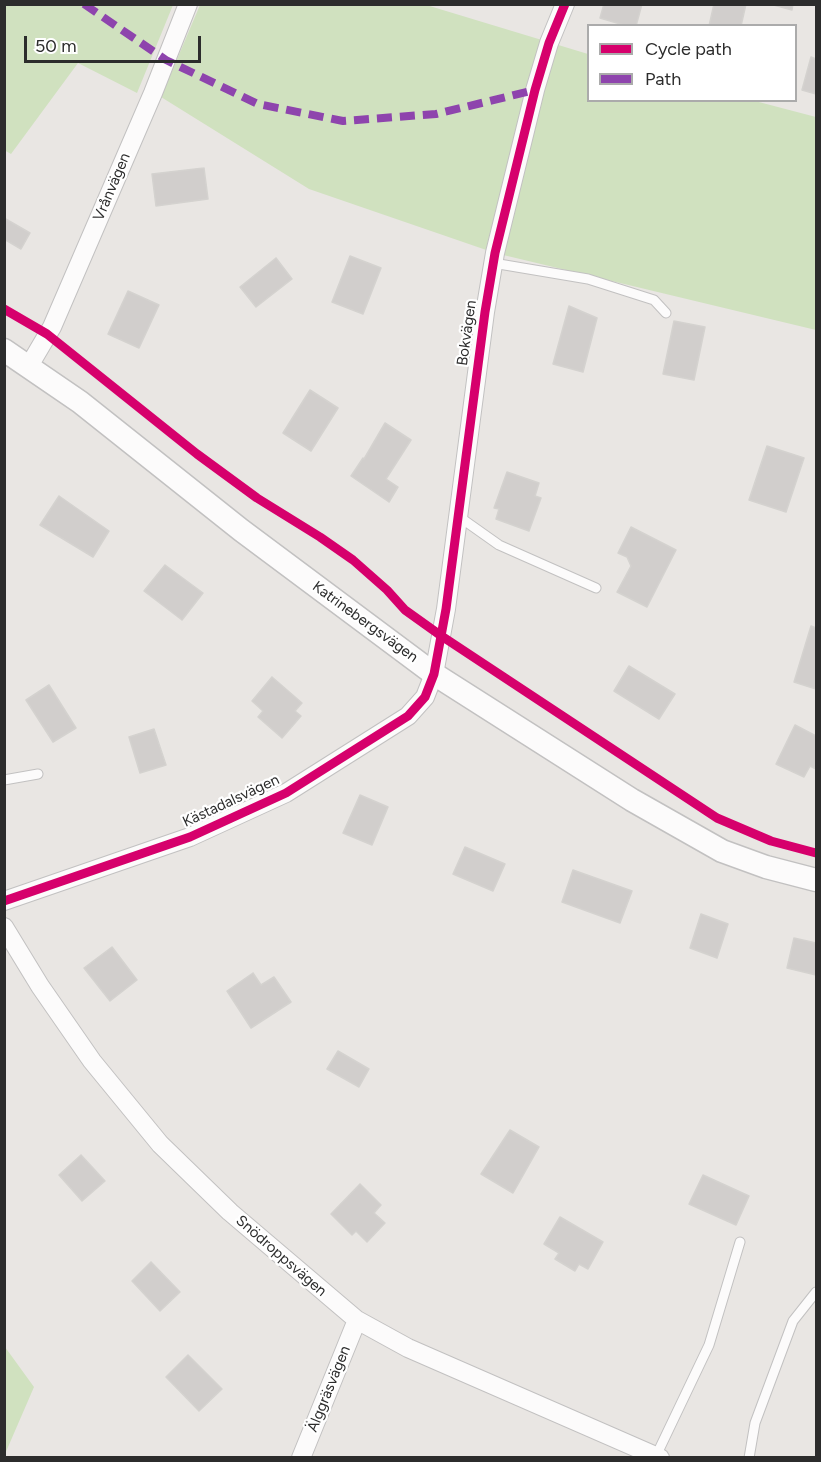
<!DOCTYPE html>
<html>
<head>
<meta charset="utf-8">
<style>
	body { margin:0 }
	#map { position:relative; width:821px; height:1462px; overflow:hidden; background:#e9e6e3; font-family:Figtree,sans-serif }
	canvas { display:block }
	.frame { position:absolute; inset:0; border:6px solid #2c2c2c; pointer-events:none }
	.legend { position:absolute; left:587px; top:24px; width:210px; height:78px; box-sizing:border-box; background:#fff; border:2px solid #ababab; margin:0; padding:8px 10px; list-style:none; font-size:18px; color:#2c2c2c }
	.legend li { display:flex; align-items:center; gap:12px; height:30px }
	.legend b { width:30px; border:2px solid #ababab }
	.scale { position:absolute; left:24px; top:36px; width:177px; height:27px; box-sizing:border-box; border:3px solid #2c2c2c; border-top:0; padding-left:8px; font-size:18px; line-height:21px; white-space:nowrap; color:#2c2c2c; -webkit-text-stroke:4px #fff; paint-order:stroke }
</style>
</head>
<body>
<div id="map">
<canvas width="821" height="1462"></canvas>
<div class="frame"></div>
<ul class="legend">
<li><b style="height:8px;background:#d6006c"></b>Cycle path</li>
<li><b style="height:8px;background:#8e44ad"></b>Path</li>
</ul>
<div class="scale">50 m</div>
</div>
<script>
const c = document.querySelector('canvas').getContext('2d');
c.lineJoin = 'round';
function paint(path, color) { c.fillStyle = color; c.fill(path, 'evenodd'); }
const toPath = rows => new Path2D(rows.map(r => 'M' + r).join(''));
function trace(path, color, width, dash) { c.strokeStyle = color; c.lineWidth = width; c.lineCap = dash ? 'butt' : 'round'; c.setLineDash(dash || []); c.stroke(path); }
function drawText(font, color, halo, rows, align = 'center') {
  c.font = font + ' Figtree,sans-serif'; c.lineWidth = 4.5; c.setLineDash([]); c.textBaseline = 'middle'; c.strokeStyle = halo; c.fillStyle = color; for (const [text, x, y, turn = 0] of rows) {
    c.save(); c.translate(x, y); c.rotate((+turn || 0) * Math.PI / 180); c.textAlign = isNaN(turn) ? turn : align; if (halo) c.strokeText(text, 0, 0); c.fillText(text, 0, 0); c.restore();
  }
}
const green = toPath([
	[423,4,588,54,588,100,755,101,816,117,816,330,495,253,309,189,161,97,200,5],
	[4,5,5,4,173,5,137,93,78,63,11,154,4,150],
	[5,1347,34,1387,5,1454,4,1347]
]);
const building = toPath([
	[604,4,642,4,636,26,627,26,600,18,604,4],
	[714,4,746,4,741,26,709,26,714,4],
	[770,4,793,4,792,10,770,4],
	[811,57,816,59,816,94,802,90,811,57],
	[204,168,208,199,156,206,152,174,204,168],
	[4,218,30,233,21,249,4,239,4,218],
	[350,256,381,268,363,314,332,302,350,256],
	[276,258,292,279,256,307,240,287,276,258],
	[128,291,159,305,139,348,108,334,128,291],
	[569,306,597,318,583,372,553,364,569,306],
	[674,321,705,327,694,380,663,374,674,321],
	[310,390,338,408,311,451,283,433,310,390],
	[385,423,411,440,386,479,398,487,389,502,351,476,363,458,364,459,385,423],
	[767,446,804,458,786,512,749,500,767,446],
	[507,472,539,483,535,496,541,498,529,531,496,519,499,509,494,508,507,472],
	[59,496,109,531,93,557,40,525,59,496],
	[631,527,676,550,647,607,617,592,631,566,627,557,618,553,631,527],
	[165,565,203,593,182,620,144,591,165,565],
	[811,626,816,628,816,689,794,682,811,626],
	[629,666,675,694,659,719,614,691,629,666],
	[272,677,302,703,295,711,301,716,282,738,258,717,263,711,252,701,272,677],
	[49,685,76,728,53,742,26,700,49,685],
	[795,725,816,736,816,769,810,766,804,777,776,764,795,725],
	[154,729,166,765,140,773,129,737,154,729],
	[360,795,388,807,372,845,343,833,360,795],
	[465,847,505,864,493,891,453,874,465,847],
	[573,870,632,891,620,923,562,902,573,870],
	[701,914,728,924,717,958,690,948,701,914],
	[794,938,816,943,816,975,787,968,794,938],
	[112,947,137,980,110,1001,84,968,112,947],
	[253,973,261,985,274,977,291,1002,251,1028,227,991,253,973],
	[338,1051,369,1069,359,1087,327,1069,338,1051],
	[510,1130,539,1147,513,1193,481,1174,510,1130],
	[81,1155,105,1181,82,1201,59,1175,81,1155],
	[703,1175,749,1196,736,1225,689,1204,703,1175],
	[360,1184,381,1205,374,1213,385,1223,367,1242,356,1231,352,1235,331,1214,360,1184],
	[560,1217,603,1242,588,1269,579,1264,575,1271,555,1259,559,1253,544,1244,560,1217],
	[151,1262,180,1292,160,1311,132,1281,151,1262],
	[188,1355,222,1389,199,1411,166,1377,188,1355]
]);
const service = toPath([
	[493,263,588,279,654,300,666,313],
	[458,516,499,545,596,588],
	[4,780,38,774],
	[656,1456,709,1345,740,1242],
	[749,1458,755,1423,793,1321,816,1292]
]);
const minor = toPath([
	[29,366,52,327,153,93,188,4],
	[4,901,190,837,286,793,408,716,425,697,434,674,446,609,485,312,495,253,535,90,549,43,565,4],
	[4,927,40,986,92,1061,160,1144,230,1212,357,1320,408,1348,660,1458],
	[301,1458,357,1320]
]);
const tertiary = toPath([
	[4,350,80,402,241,530,434,674,632,800,722,851,766,867,816,880]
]);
const quiet = toPath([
	[84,4,166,60,258,104,343,121,436,114,535,90]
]);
const cycleway = toPath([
	[4,309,47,334,197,454,257,498,320,537,353,560,387,590,405,610,440,635,717,818,771,841,816,853],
	[4,901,190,837,286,793,408,716,425,697,434,674,446,609,485,312,495,253,535,90,549,43,565,4]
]);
const streetNames = [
	["Vrånvägen",112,187,-67],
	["Bokvägen",467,333,-82],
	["Katrinebergsvägen",365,622,36],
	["Kästadalsvägen",231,801,-25],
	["Snödroppsvägen",281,1256,41],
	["Älggräsvägen",329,1389,-68]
];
paint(green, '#d0e1bf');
paint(building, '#d1cecc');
trace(building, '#d4d2cf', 1.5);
trace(service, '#c2c1c1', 11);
trace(minor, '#c2c1c1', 20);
trace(tertiary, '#c2c1c1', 25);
trace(service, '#fcfbfb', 9);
trace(minor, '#fcfbfb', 18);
trace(tertiary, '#fcfbfb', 22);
trace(quiet, '#8e44ad', 8, [15, 8]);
trace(cycleway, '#d6006c', 9);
drawText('15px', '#2c2c2c', '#fff', streetNames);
</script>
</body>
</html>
